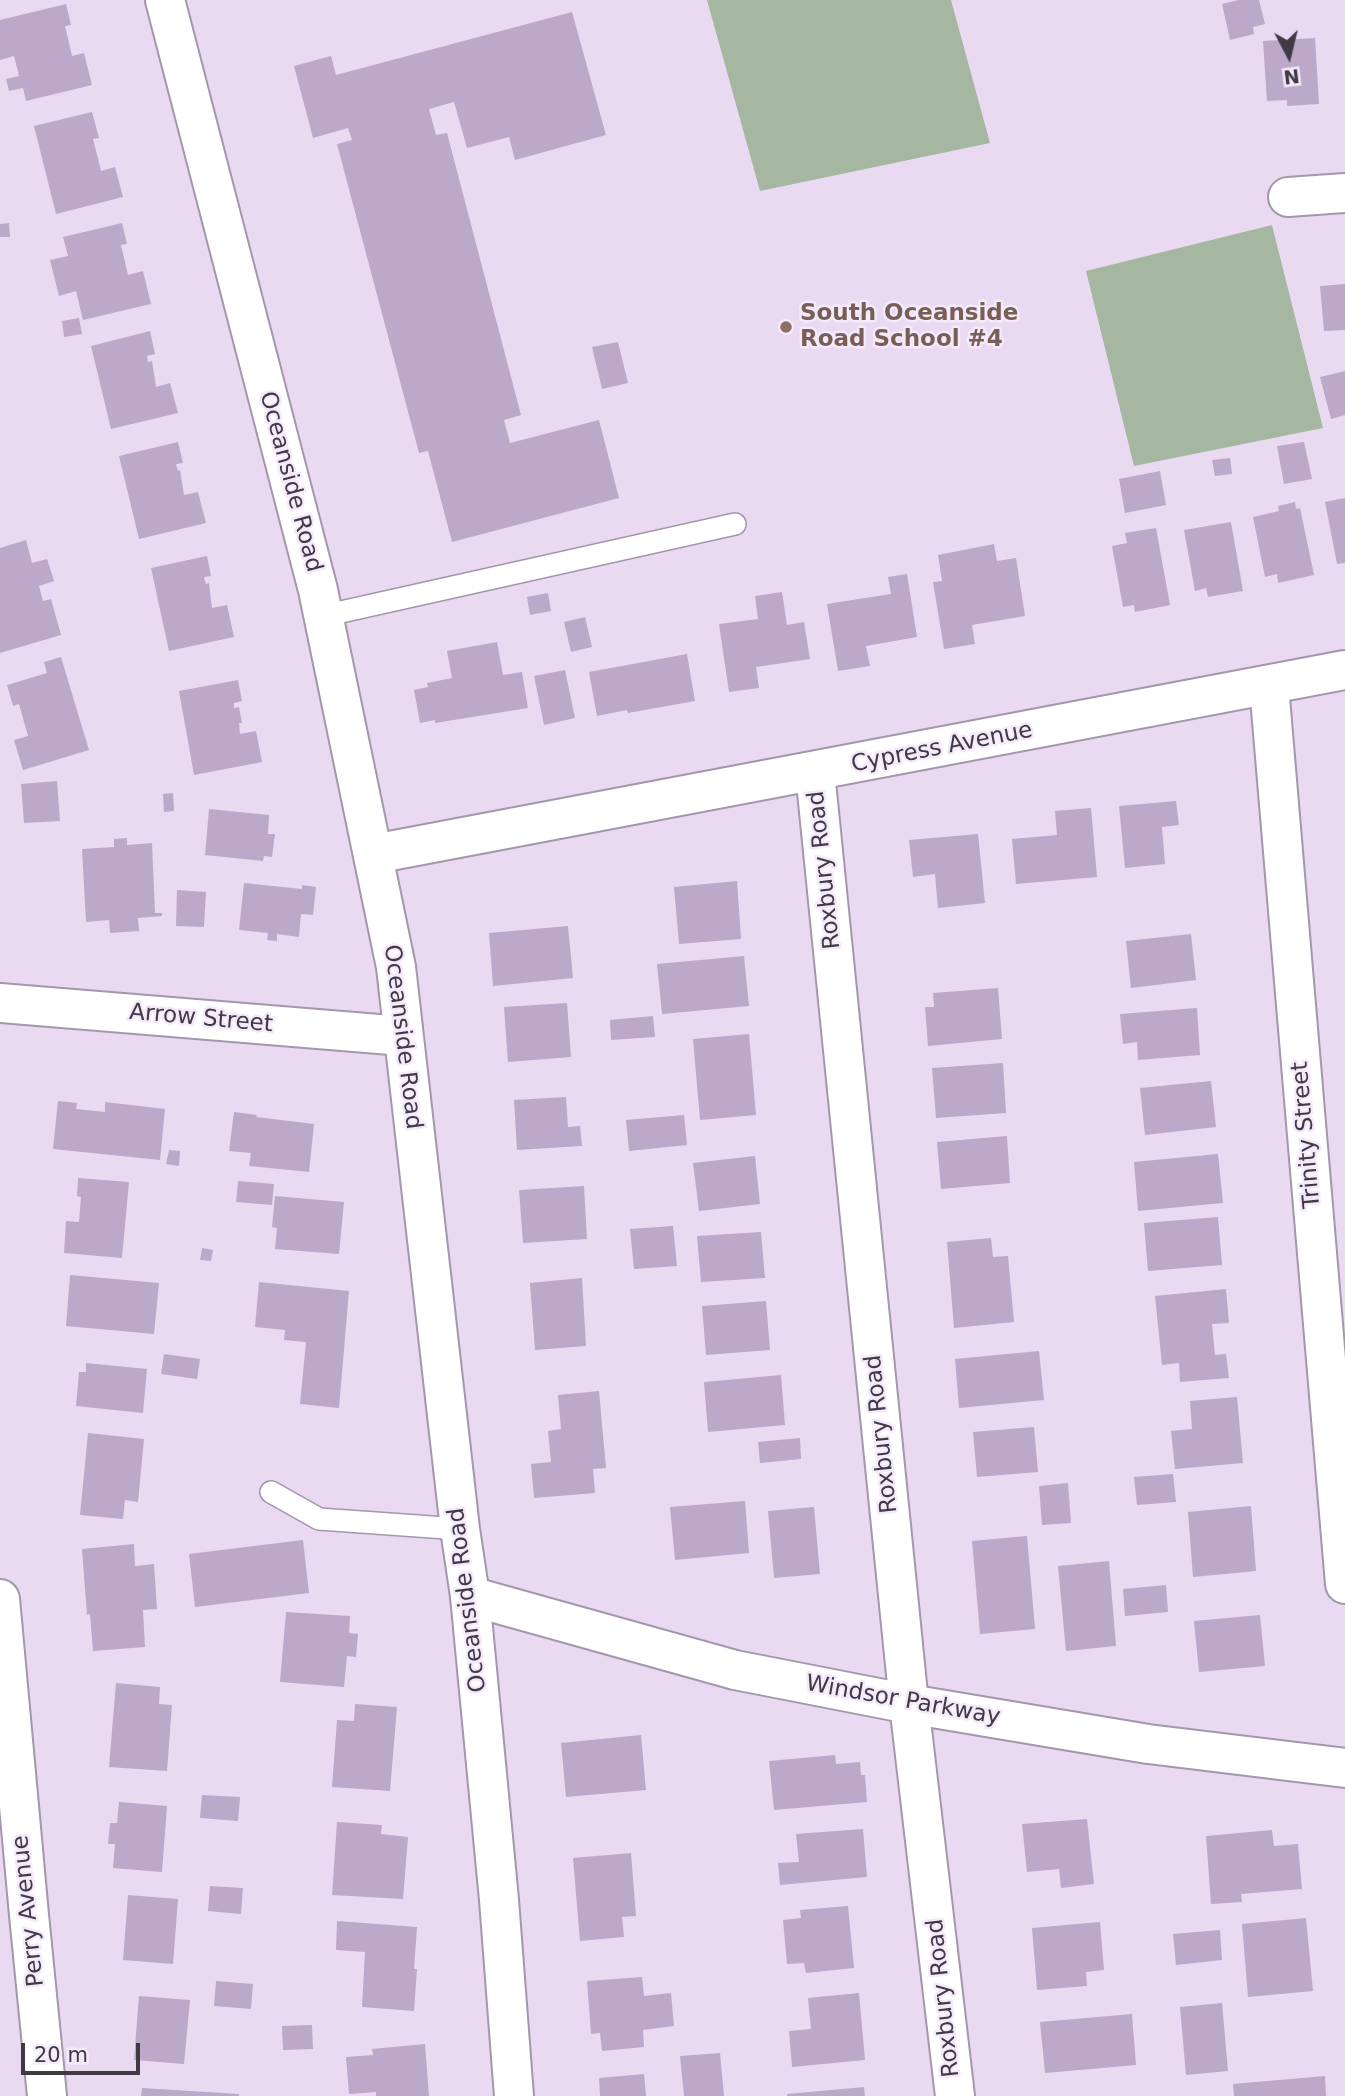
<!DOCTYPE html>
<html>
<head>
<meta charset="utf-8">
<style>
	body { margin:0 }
	#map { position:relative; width:1345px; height:2096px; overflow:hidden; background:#e9daf2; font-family:"DejaVu Sans",sans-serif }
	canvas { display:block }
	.north { position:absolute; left:1254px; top:21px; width:70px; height:70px; -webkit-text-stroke:5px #f5e9fc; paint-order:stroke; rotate:173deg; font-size:19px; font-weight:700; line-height:28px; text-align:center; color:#403a44 }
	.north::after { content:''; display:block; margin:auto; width:24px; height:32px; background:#403a44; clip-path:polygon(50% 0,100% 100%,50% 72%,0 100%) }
	.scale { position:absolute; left:21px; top:2043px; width:119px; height:32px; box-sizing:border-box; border:4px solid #403a44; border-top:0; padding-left:9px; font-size:21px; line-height:24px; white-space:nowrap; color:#403a44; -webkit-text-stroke:5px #f5e9fc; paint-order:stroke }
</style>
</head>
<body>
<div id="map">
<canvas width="1345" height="2096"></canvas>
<div class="north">N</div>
<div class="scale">20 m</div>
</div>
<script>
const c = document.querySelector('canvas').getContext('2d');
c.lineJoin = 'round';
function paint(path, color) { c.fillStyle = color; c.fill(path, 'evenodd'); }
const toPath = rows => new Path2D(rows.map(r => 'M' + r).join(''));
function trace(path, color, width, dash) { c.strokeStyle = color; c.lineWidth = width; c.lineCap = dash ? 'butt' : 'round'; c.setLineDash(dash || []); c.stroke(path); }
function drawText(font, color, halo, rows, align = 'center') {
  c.font = font + ' "DejaVu Sans",sans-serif'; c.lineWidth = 5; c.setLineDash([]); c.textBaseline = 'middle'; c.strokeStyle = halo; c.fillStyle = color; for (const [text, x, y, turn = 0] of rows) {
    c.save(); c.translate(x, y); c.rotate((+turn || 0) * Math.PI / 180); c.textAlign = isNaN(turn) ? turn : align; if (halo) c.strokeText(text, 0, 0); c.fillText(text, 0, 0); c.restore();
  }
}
const green = toPath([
	[707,0,951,0,990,143,760,191],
	[1272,225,1323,428,1134,466,1086,271]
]);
const building = toPath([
	[1239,0,1259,0,1265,24,1253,27,1254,34,1230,40,1222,4],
	[66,4,71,25,65,26,72,56,84,53,92,85,26,101,23,88,9,91,6,79,19,76,14,56,0,60,0,20],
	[572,12,606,135,515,160,509,137,467,148,454,102,429,109,436,135,447,133,521,415,504,420,510,443,599,420,619,498,452,542,428,451,419,453,337,144,352,140,348,128,313,138,294,66,331,56,336,75],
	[1315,38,1319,104,1287,106,1287,100,1267,101,1263,41],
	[92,112,99,138,93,139,101,171,115,167,123,197,56,214,34,126],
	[9,223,10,237,0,237,0,224],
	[122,223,127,244,121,245,128,275,143,271,151,304,83,320,76,291,59,296,50,260,68,256,63,237],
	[1345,284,1345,330,1324,331,1320,286],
	[79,318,82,334,64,337,62,321],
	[150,331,155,354,147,356,148,362,152,361,156,387,170,383,178,413,111,429,91,346],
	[618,342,628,383,602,389,592,347],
	[1345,371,1345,415,1331,419,1320,377],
	[178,442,183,463,176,464,178,471,180,470,184,495,198,492,206,523,139,539,119,456],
	[1304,442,1312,479,1284,484,1277,446],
	[1230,458,1232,474,1215,476,1212,460],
	[1160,471,1166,505,1125,513,1119,479],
	[1345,498,1345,563,1337,564,1325,502],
	[1295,502,1296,509,1300,508,1314,575,1278,583,1277,574,1265,577,1253,517,1279,511,1278,506],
	[1231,522,1243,591,1208,597,1206,588,1195,591,1184,530],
	[1156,528,1170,605,1135,612,1134,605,1123,607,1112,546,1127,543,1125,533],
	[26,540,32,563,47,559,54,581,39,586,43,601,51,599,61,635,0,653,0,548],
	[994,544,997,561,1016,558,1025,616,972,625,975,644,944,649,933,582,942,581,938,555],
	[207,556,211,576,204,577,206,584,209,583,212,608,227,605,234,637,169,651,151,568],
	[907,574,917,637,866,646,870,666,838,671,827,604,891,594,888,577],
	[782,592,787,625,804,622,810,659,756,667,759,688,729,692,719,624,758,619,755,596],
	[548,593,551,611,530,615,527,597],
	[585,617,592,647,571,652,564,622],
	[497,642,503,675,522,672,528,708,435,723,435,720,420,723,414,690,428,687,427,683,452,678,447,651],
	[687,654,695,701,628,713,627,710,597,716,589,672],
	[61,657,89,750,23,770,14,740,28,736,19,704,13,706,7,685,47,673,44,662],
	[565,670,575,718,544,725,534,676],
	[238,680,242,701,234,703,234,708,239,707,242,723,239,723,240,734,256,731,262,762,194,775,179,691],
	[57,781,60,821,24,823,21,784],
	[173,793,174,811,164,812,163,794],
	[1176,801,1179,825,1162,827,1165,864,1125,868,1119,806],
	[1091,808,1097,877,1016,884,1012,839,1057,835,1055,811],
	[209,809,269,815,268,834,275,834,272,857,264,856,263,861,205,855],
	[978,834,985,903,938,908,935,874,913,877,909,840],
	[127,838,127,845,152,843,155,913,162,913,162,916,138,918,139,931,110,933,109,920,86,922,82,849,114,847,114,839],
	[737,881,741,939,679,944,674,887],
	[244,883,302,889,302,885,316,887,313,915,301,914,299,937,277,934,277,941,267,940,268,933,239,930],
	[177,890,206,892,204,927,176,926],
	[568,926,573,978,493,986,489,933],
	[1191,934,1196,980,1131,988,1126,941],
	[744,956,749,1006,662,1014,657,964],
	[998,988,1002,1039,928,1046,925,1007,934,1007,933,993],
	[567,1003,571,1057,508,1062,504,1007],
	[1197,1008,1200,1055,1138,1060,1137,1042,1123,1044,1120,1014],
	[653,1016,655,1037,611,1040,610,1020],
	[749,1034,756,1115,700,1120,693,1039],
	[1003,1063,1006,1113,936,1118,932,1068],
	[1211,1081,1216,1127,1145,1135,1140,1088],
	[566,1097,568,1127,580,1126,582,1146,517,1150,514,1100],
	[58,1101,77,1103,76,1109,105,1112,105,1102,165,1109,160,1160,53,1149],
	[234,1112,257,1115,256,1117,314,1124,309,1172,249,1166,251,1153,229,1151],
	[684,1115,687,1145,629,1151,626,1120],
	[1007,1136,1010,1183,941,1189,937,1142],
	[169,1150,180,1151,179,1166,166,1164],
	[1218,1154,1223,1203,1138,1211,1134,1162],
	[755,1156,760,1204,699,1211,693,1163],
	[78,1178,129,1182,122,1258,64,1253,66,1221,79,1222,81,1197,77,1196],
	[238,1181,274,1184,272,1205,236,1202],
	[584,1186,587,1239,523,1243,519,1190],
	[275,1196,344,1202,339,1254,275,1249,277,1228,272,1227],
	[1218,1217,1222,1265,1148,1271,1144,1223],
	[673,1226,677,1266,634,1269,630,1229],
	[761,1232,765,1278,701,1282,697,1236],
	[991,1238,993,1257,1008,1256,1014,1322,954,1328,947,1242],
	[202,1248,213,1250,211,1261,200,1260],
	[70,1275,159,1283,154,1334,66,1326],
	[582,1278,586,1346,535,1350,530,1283],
	[259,1282,349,1291,339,1408,300,1404,306,1342,284,1340,285,1330,255,1327],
	[1226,1289,1229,1323,1212,1324,1215,1355,1226,1354,1229,1378,1180,1382,1179,1363,1162,1365,1155,1296],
	[766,1301,770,1350,706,1355,702,1306],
	[1039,1351,1044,1400,959,1408,955,1359],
	[164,1354,200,1359,197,1379,161,1374],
	[86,1363,147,1369,143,1413,76,1406,79,1372,86,1372],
	[781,1375,785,1425,708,1432,704,1382],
	[599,1391,606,1468,593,1469,595,1493,534,1498,531,1464,551,1462,548,1431,561,1429,558,1395],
	[1237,1397,1243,1463,1175,1469,1171,1431,1192,1429,1190,1401],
	[1034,1427,1038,1472,977,1477,973,1432],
	[88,1433,144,1439,138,1502,125,1500,123,1519,80,1515],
	[800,1438,801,1459,760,1463,758,1442],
	[1173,1474,1176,1502,1137,1505,1134,1477],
	[1068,1483,1071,1523,1042,1525,1039,1486],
	[745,1501,749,1553,675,1560,670,1507],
	[1251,1506,1256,1571,1193,1577,1188,1512],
	[814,1507,820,1574,774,1578,768,1511],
	[1027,1536,1035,1629,980,1634,972,1541],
	[303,1540,309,1593,195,1607,189,1554],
	[134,1544,135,1566,154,1564,157,1609,143,1610,145,1647,93,1651,90,1614,87,1615,82,1549],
	[1109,1561,1116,1646,1066,1651,1058,1566],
	[1166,1585,1168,1612,1125,1616,1123,1589],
	[286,1612,350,1616,349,1633,358,1634,356,1657,347,1656,344,1687,280,1682],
	[1260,1615,1265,1666,1199,1672,1194,1621],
	[116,1683,160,1687,159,1704,172,1705,167,1771,109,1767],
	[355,1704,397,1707,390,1791,332,1787,337,1720,354,1721],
	[641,1735,646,1790,566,1797,561,1743],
	[835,1755,836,1764,860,1762,861,1775,865,1775,867,1802,774,1810,769,1761],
	[202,1795,240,1797,238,1821,200,1818],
	[119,1802,167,1806,162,1872,113,1868,115,1844,108,1844,110,1823,117,1823],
	[1087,1819,1094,1884,1061,1888,1059,1869,1027,1872,1022,1824],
	[337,1822,382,1825,381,1834,408,1837,403,1899,332,1895],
	[863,1829,867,1877,780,1885,778,1863,799,1862,796,1834],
	[1272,1830,1274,1846,1298,1844,1302,1889,1241,1894,1242,1902,1211,1904,1206,1836],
	[631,1853,636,1916,622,1917,624,1937,580,1941,573,1858],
	[210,1886,243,1888,241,1914,208,1911],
	[128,1895,178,1899,173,1964,123,1960],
	[848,1906,854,1968,806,1973,804,1963,787,1964,783,1920,801,1918,800,1910],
	[1306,1918,1313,1991,1248,1997,1242,1924],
	[337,1921,417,1927,414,1969,417,1969,414,2011,362,2007,365,1952,336,1950],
	[1100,1922,1104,1970,1086,1972,1087,1986,1037,1990,1032,1928],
	[1220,1930,1222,1960,1176,1965,1173,1934],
	[642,1977,644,1996,671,1993,674,2026,643,2030,644,2047,602,2051,600,2033,591,2034,587,1981],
	[216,1981,253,1984,251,2009,214,2006],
	[859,1993,865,2060,792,2067,789,2031,811,2029,808,1998],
	[139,1996,190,2000,184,2064,134,2060],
	[1222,2003,1228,2071,1186,2075,1180,2007],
	[1132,2014,1136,2065,1045,2073,1040,2022],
	[312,2025,313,2049,283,2050,282,2026],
	[425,2044,429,2096,376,2096,376,2092,349,2094,346,2057,373,2055,372,2049],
	[720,2053,724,2096,684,2096,680,2056],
	[644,2074,646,2096,600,2096,599,2078],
	[1325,2076,1326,2096,1234,2096,1233,2084],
	[864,2087,865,2096,787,2096,787,2094],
	[142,2088,239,2094,239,2096,141,2096]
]);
const service = toPath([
	[323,616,735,524],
	[271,1492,319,1519,460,1529]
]);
const minor = toPath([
	[1288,197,1345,193],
	[1269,686,1345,1584],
	[815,772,909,1704,955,2096],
	[374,854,1345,670],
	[0,1003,403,1036],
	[470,1596,735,1670,909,1704,1148,1744,1345,1768],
	[0,1599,29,1915,47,2096]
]);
const secondary = toPath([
	[165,0,318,590,396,967,460,1529,470,1596,499,1900,514,2096]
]);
const markers = [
	[786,327,7,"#8d6e63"]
];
const educationNames = [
	["South Oceanside",800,314],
	["Road School #4",800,340]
];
const streetNames = [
	["Oceanside Road",290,482,75],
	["Cypress Avenue",942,748,-11],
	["Roxbury Road",825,870,-96],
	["Arrow Street",201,1019,5],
	["Oceanside Road",402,1037,83],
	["Trinity Street",1307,1135,-95],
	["Roxbury Road",882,1434,-96],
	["Oceanside Road",468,1600,-97],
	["Windsor Parkway",903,1701,10],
	["Perry Avenue",29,1911,-96],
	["Roxbury Road",944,1998,-96]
];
paint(green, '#a6b7a1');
paint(building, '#bca8c8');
trace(service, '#a496ad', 24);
trace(minor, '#a496ad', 42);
trace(secondary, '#a496ad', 42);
trace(service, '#fff', 21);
trace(minor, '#fff', 38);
trace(secondary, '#fff', 38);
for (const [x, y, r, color] of markers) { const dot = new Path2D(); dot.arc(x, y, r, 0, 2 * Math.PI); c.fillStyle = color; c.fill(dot); trace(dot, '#f5e9fc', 2.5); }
drawText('bold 23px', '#785e54', '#f5e9fc', educationNames, 'left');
drawText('23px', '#403a44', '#f5e9fc', streetNames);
</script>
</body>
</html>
